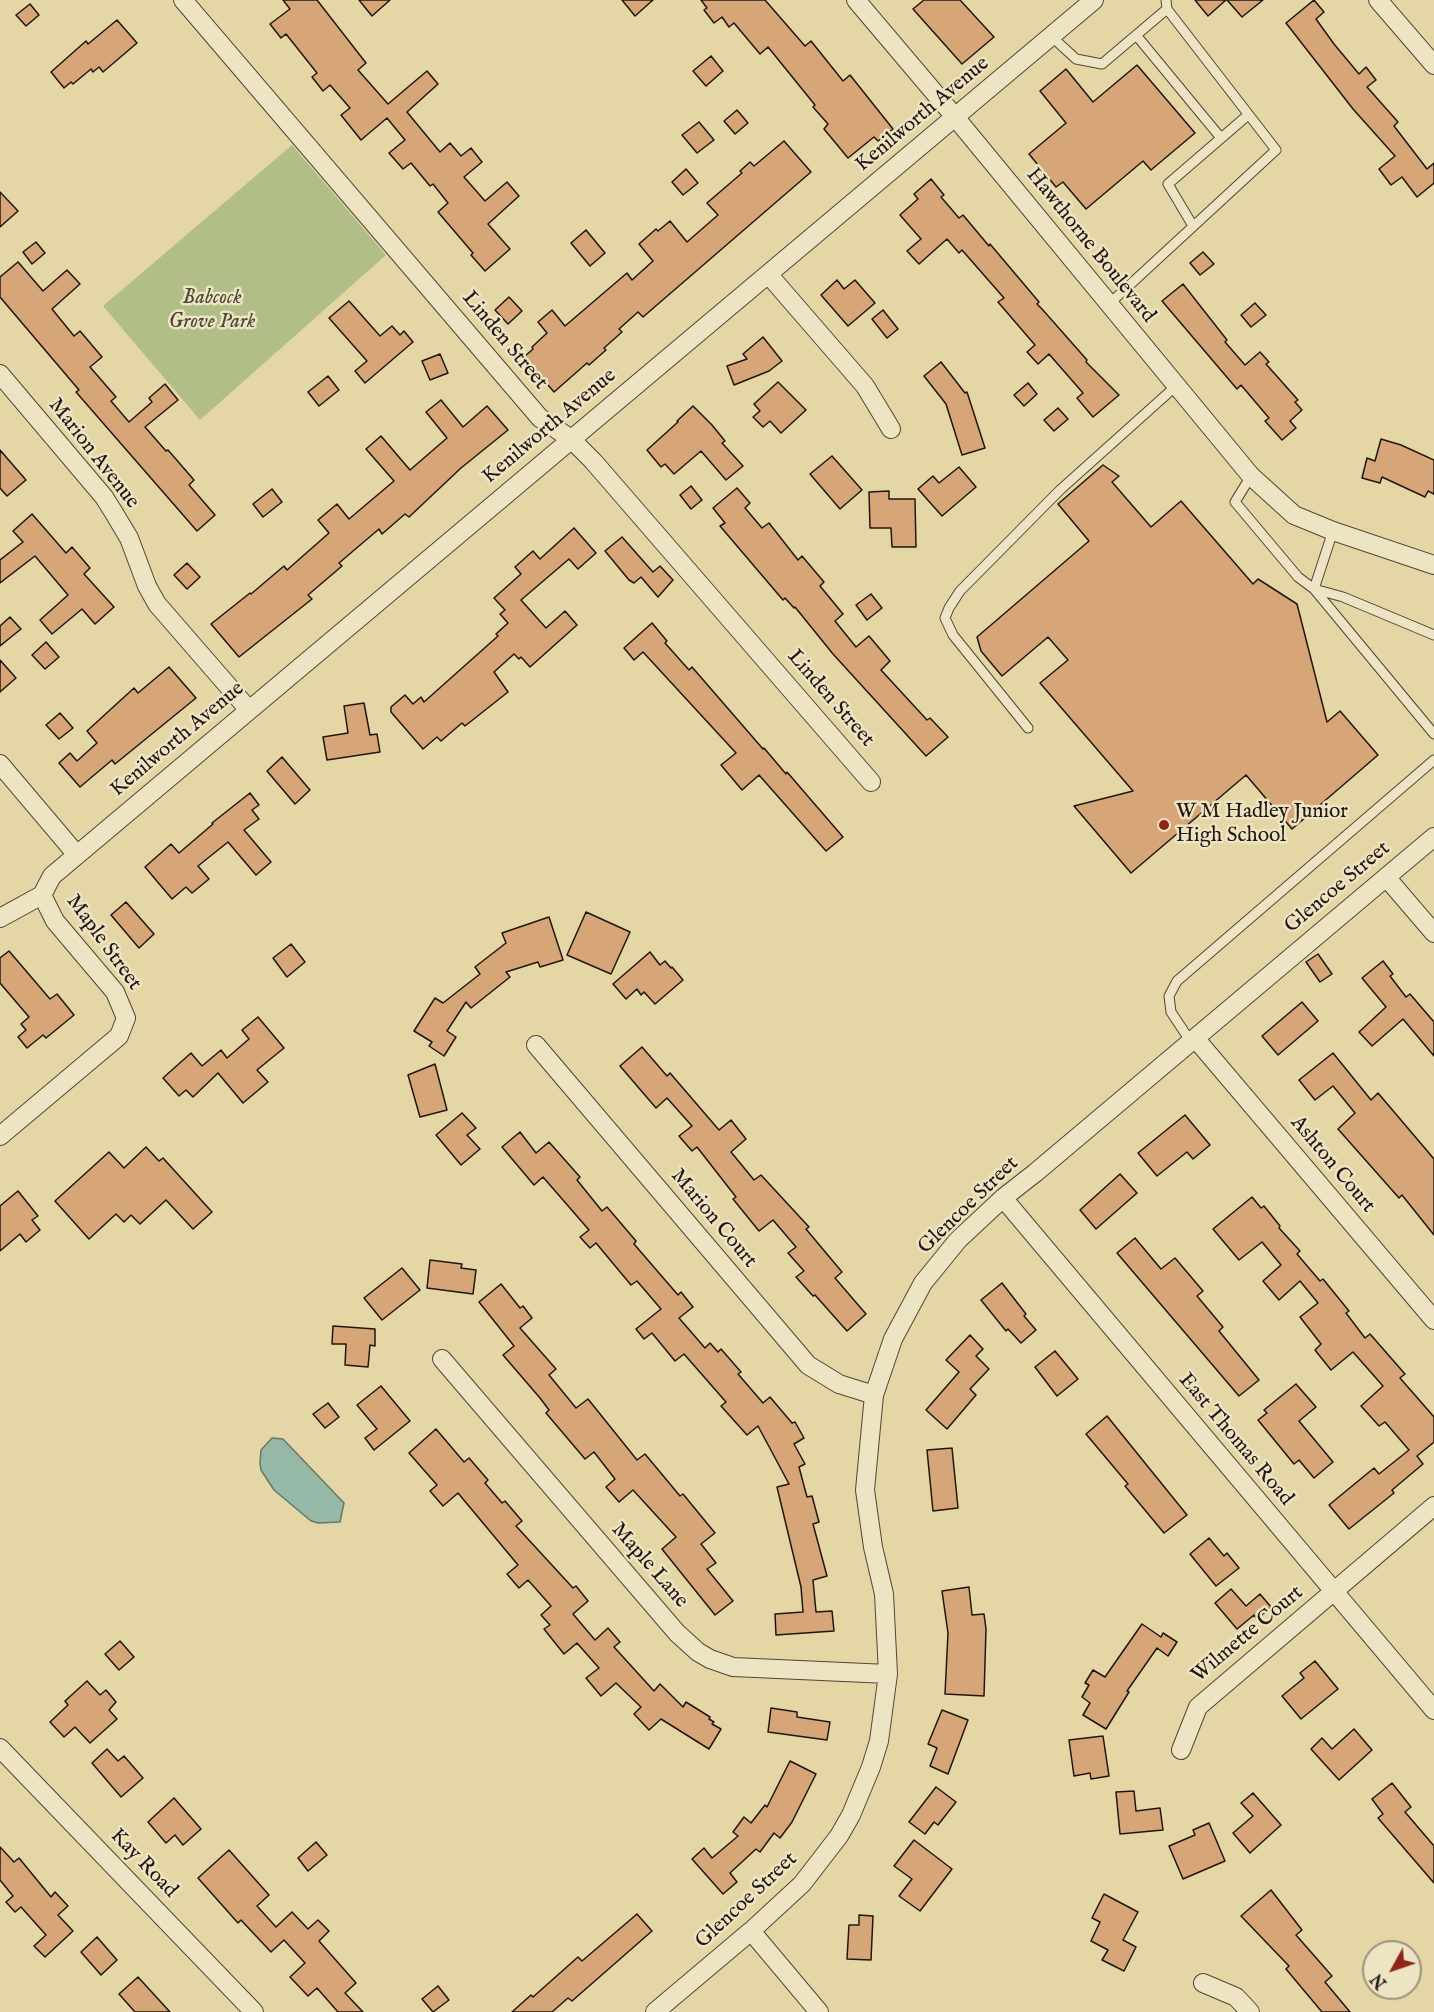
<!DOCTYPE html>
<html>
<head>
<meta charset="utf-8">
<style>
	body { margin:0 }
	#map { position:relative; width:1434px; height:2012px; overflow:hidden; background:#e4d6a5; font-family:"IM FELL English",serif }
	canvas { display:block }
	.north { position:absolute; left:1362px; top:1940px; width:60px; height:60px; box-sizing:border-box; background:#ede4c4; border:2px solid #9c927c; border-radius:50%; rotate:230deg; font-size:16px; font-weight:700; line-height:24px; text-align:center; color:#221610 }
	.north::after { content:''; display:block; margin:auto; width:21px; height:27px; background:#8f2418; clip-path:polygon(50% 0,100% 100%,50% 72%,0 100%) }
</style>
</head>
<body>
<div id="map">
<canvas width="1434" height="2012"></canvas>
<div class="north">N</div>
</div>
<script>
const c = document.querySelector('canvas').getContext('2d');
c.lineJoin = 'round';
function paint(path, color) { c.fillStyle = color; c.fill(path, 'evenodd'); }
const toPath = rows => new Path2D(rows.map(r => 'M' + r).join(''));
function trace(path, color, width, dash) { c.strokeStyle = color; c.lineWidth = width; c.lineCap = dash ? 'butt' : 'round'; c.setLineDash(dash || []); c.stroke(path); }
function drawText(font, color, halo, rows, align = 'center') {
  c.font = font + ' "IM FELL English",serif'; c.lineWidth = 5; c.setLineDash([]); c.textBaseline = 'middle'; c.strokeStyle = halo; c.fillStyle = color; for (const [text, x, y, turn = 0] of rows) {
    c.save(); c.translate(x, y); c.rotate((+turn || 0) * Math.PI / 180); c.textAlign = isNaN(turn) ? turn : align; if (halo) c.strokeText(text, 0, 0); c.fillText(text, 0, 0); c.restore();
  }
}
const green = toPath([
	[292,145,386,255,200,420,103,306]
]);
const water = toPath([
	[272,1438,283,1439,344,1503,340,1522,318,1523,311,1521,274,1490,261,1470,260,1463,261,1450,272,1438]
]);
const building = toPath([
	[283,0,317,0,366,63,358,70,388,104,427,71,438,84,407,112,440,152,450,143,461,156,471,148,482,162,464,177,485,201,507,182,519,196,488,224,510,249,485,271,471,255,473,253,438,212,448,203,433,184,430,186,411,163,403,169,389,153,405,140,387,118,361,140,341,115,350,108,330,85,323,91,312,77,317,73,286,34,281,38,270,24,290,9,283,0],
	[359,0,390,0,372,16,359,0],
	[622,0,653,0,635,16,622,0],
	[701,0,765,0,805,46,811,41,843,81,850,75,893,129,878,141,874,137,848,158,824,129,828,124,813,107,815,105,768,47,760,54,734,23,729,27,722,17,714,23,704,10,707,8,701,0],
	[924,0,960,0,994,37,962,64,913,9,924,0],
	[1195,0,1226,0,1208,16,1195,0],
	[1227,0,1263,0,1242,17,1227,0],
	[1314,0,1324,12,1316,19,1334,44,1359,74,1366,67,1376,80,1367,87,1398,122,1394,126,1427,169,1434,163,1434,183,1417,197,1402,177,1391,185,1379,169,1395,156,1353,109,1286,23,1314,0],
	[30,4,39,15,26,26,16,15,30,4],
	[117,20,137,43,103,72,99,67,93,72,91,69,73,84,71,82,64,88,51,72,86,41,88,44,117,20],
	[711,56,723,71,706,86,693,71,711,56],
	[1137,65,1195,133,1151,170,1143,161,1086,209,1063,182,1056,187,1029,154,1066,123,1040,91,1066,69,1093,102,1137,65],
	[737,110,748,123,735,134,724,121,737,110],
	[699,122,714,140,697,153,682,135,699,122],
	[784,141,811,172,643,317,638,312,619,329,622,332,604,348,606,350,589,365,587,363,554,392,524,357,533,349,532,347,547,333,538,322,552,310,565,326,627,273,632,280,653,261,639,244,656,229,658,231,670,221,687,242,718,215,707,203,742,173,740,171,750,162,754,166,784,141],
	[686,169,698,183,683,195,672,182,686,169],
	[931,179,944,195,941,197,959,218,963,215,989,246,990,244,1039,302,1037,304,1042,309,1087,360,1086,362,1119,395,1093,417,1077,398,1083,393,1049,354,1038,364,1027,352,1035,345,998,302,1004,298,962,250,959,253,947,239,919,264,907,251,921,239,900,215,918,199,914,194,931,179],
	[0,192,18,211,0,227,0,192],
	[586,230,605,253,590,266,571,243,586,230],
	[36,242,45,253,32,264,23,252,36,242],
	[1203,252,1214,264,1200,275,1190,263,1203,252],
	[18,262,43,291,67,270,80,284,52,309,74,336,80,331,102,357,90,367,116,397,111,401,129,422,152,402,149,398,165,384,178,400,145,427,166,451,168,450,194,480,189,485,215,515,197,531,76,392,79,390,0,297,0,277,18,262],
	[837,280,844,289,855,280,875,303,848,326,821,295,837,280],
	[1183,284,1227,340,1225,342,1245,365,1260,352,1269,362,1266,364,1298,400,1295,402,1302,410,1290,421,1296,428,1282,440,1265,421,1269,418,1241,385,1237,389,1162,301,1183,284],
	[509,297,522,311,508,324,495,310,509,297],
	[349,301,380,336,392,326,400,335,404,331,413,342,365,383,355,371,367,361,329,318,349,301],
	[1255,303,1266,315,1251,327,1241,315,1255,303],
	[883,310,898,329,887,338,872,319,883,310],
	[763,337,782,361,769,371,734,385,727,366,747,359,743,354,763,337],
	[440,354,448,373,430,380,422,361,440,354],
	[941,362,965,393,967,392,985,448,962,455,946,404,924,376,941,362],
	[328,376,339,390,319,406,308,392,328,376],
	[778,382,806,410,781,433,770,421,763,427,753,417,760,411,754,404,778,382],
	[1028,383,1037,394,1024,406,1014,395,1028,383],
	[441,400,463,427,487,406,508,430,461,468,409,517,405,514,382,534,379,529,339,563,342,566,308,595,312,599,239,657,211,624,250,593,251,594,284,566,287,570,329,533,318,520,337,504,349,519,394,481,366,449,381,436,410,470,447,438,426,412,441,400],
	[693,406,712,425,725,441,722,443,743,466,726,480,701,451,674,474,665,464,661,467,647,450,678,422,677,421,693,406],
	[1058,408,1068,419,1054,431,1044,420,1058,408],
	[1381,439,1401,445,1434,460,1434,494,1428,491,1425,497,1382,477,1380,483,1362,478,1367,458,1375,461,1381,439],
	[0,450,26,480,7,496,0,488,0,450],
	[832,456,862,490,840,509,810,474,832,456],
	[1103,465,1119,476,1112,482,1151,527,1181,501,1253,584,1258,579,1297,604,1327,722,1340,711,1378,755,1292,829,1246,775,1131,873,1074,806,1133,791,1040,683,1068,660,1048,637,1002,676,981,651,977,637,1089,541,1058,504,1103,465],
	[959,467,976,487,942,516,918,489,933,476,939,483,959,467],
	[691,486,702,500,691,509,680,495,691,486],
	[737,488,750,503,745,508,762,528,769,523,798,560,802,556,824,582,820,586,843,614,835,621,856,647,869,636,890,661,881,670,927,720,930,718,948,737,926,756,833,654,795,607,794,608,785,598,783,600,720,526,725,523,713,508,737,488],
	[272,489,282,502,263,517,253,504,272,489],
	[889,491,889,499,915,499,916,547,892,547,891,528,870,528,869,492,889,491],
	[32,514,66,553,72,547,90,568,84,574,114,607,95,624,82,609,52,634,40,620,68,595,35,556,0,583,0,560,23,542,13,531,32,514],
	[574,528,596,553,578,569,569,559,521,600,546,628,565,611,577,625,530,667,521,657,519,659,514,654,494,672,508,692,465,726,462,723,441,741,437,737,423,749,391,712,391,707,405,695,413,704,421,697,424,702,498,636,496,634,508,623,500,614,505,610,494,598,521,574,515,567,533,551,540,559,574,528],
	[622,537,653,572,660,566,673,580,658,597,641,577,634,583,629,580,605,551,622,537],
	[187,563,200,577,187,589,174,575,187,563],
	[871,594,882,608,867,620,856,605,871,594],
	[10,617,21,629,0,646,0,626,10,617],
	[652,623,667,641,665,643,689,670,692,667,763,749,764,748,786,774,787,772,843,837,826,851,759,775,742,790,721,765,736,753,643,652,634,660,624,648,652,623],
	[46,642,59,657,45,669,32,655,46,642],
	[0,660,16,678,0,692,0,660],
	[169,667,196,698,115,764,112,760,80,787,59,763,70,753,77,761,97,743,87,731,134,688,138,693,169,667],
	[364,703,370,735,377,734,380,752,327,760,323,737,348,733,344,706,364,703],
	[60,713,73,728,59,739,46,725,60,713],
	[282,757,310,790,295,804,267,771,282,757],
	[250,793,259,805,252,810,259,819,244,830,271,862,256,875,228,842,198,866,209,879,192,893,186,887,172,899,145,867,171,844,179,853,213,824,212,823,250,793],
	[126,902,154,934,139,948,111,915,126,902],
	[586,912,630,932,611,974,567,955,586,912],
	[549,917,563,960,540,967,538,962,506,972,510,977,471,1008,466,1002,447,1031,456,1037,444,1056,429,1046,432,1042,414,1031,435,998,443,1003,480,974,475,967,506,943,502,933,549,917],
	[291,944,305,962,287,977,273,958,291,944],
	[9,951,50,999,57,994,74,1015,46,1038,43,1035,27,1048,18,1037,26,1030,21,1024,29,1017,0,983,0,958,9,951],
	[650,952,660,965,665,961,671,968,672,967,683,980,655,1004,644,992,641,995,637,989,626,999,613,984,650,952],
	[1318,954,1332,974,1320,982,1306,962,1318,954],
	[1383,961,1393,974,1390,976,1406,997,1410,994,1434,1022,1434,1056,1403,1019,1372,1046,1359,1032,1386,1007,1362,978,1383,961],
	[1302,1002,1318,1021,1278,1055,1262,1036,1302,1002],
	[258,1017,284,1048,257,1070,268,1082,243,1103,218,1073,193,1097,186,1090,179,1096,163,1078,191,1053,202,1066,221,1050,227,1058,249,1039,242,1030,258,1017],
	[642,1047,667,1076,670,1073,719,1130,731,1120,746,1139,731,1152,754,1180,761,1175,809,1227,806,1229,842,1272,835,1278,866,1314,847,1331,815,1295,813,1296,796,1277,804,1271,788,1253,796,1247,773,1220,759,1231,733,1199,736,1197,697,1147,692,1151,679,1136,692,1126,667,1098,656,1108,620,1066,642,1047],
	[1333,1053,1371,1100,1378,1093,1434,1159,1434,1235,1402,1195,1399,1198,1338,1129,1355,1113,1333,1086,1315,1100,1299,1080,1333,1053],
	[435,1064,447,1110,420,1117,408,1075,435,1064],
	[462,1113,476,1128,467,1135,480,1149,461,1165,436,1135,462,1113],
	[1185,1115,1210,1145,1193,1159,1187,1152,1157,1176,1138,1153,1185,1115],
	[520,1132,536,1153,549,1142,580,1177,577,1180,602,1211,607,1207,636,1241,634,1244,678,1295,681,1292,693,1307,679,1318,705,1348,710,1343,718,1352,721,1349,741,1372,738,1374,763,1403,770,1397,792,1423,795,1422,804,1438,794,1444,805,1464,799,1467,807,1497,812,1496,819,1522,813,1524,827,1576,813,1580,816,1612,832,1611,834,1631,776,1635,775,1614,803,1612,801,1587,777,1487,789,1484,758,1426,747,1435,721,1406,726,1402,684,1354,675,1361,652,1333,644,1339,636,1329,661,1309,637,1281,631,1285,596,1243,590,1248,580,1237,589,1230,543,1177,534,1185,502,1147,520,1132],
	[146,1147,159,1161,163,1158,212,1212,193,1229,166,1200,140,1224,131,1215,124,1222,116,1214,89,1239,55,1201,109,1152,124,1168,146,1147],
	[1120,1174,1137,1193,1096,1229,1080,1210,1120,1174],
	[18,1191,38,1216,32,1220,40,1230,26,1242,20,1234,0,1251,0,1206,18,1191],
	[1252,1197,1261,1208,1264,1206,1280,1226,1279,1228,1300,1251,1297,1254,1320,1281,1323,1279,1349,1311,1346,1313,1365,1338,1370,1334,1405,1374,1400,1378,1434,1417,1434,1442,1417,1456,1423,1464,1392,1490,1394,1493,1349,1529,1329,1505,1374,1468,1379,1474,1409,1450,1385,1422,1379,1426,1361,1406,1383,1386,1353,1352,1331,1370,1315,1350,1321,1344,1300,1317,1318,1303,1300,1281,1279,1300,1263,1281,1281,1265,1262,1242,1239,1260,1213,1229,1252,1197],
	[1135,1238,1161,1269,1175,1258,1203,1291,1197,1296,1223,1327,1219,1331,1259,1380,1239,1396,1117,1253,1135,1238],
	[430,1260,462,1264,461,1268,476,1270,473,1294,427,1288,430,1260],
	[402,1268,420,1290,382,1320,364,1298,402,1268],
	[1002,1283,1026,1314,1024,1316,1036,1330,1021,1343,1008,1329,1006,1331,981,1300,1002,1283],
	[501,1284,520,1308,523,1306,532,1318,520,1328,556,1369,549,1375,576,1408,588,1399,637,1460,645,1454,680,1496,683,1494,715,1533,701,1544,716,1563,707,1569,733,1601,715,1615,662,1549,676,1537,633,1490,619,1502,606,1487,615,1479,594,1452,585,1459,546,1413,549,1410,540,1398,503,1355,514,1346,479,1302,501,1284],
	[333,1326,375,1329,375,1346,370,1345,368,1367,345,1365,346,1344,332,1344,333,1326],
	[970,1335,983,1349,976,1356,989,1369,970,1389,976,1395,947,1429,926,1410,959,1372,946,1360,970,1335],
	[1055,1351,1078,1379,1057,1396,1035,1367,1055,1351],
	[1296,1384,1316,1407,1299,1421,1333,1462,1314,1478,1299,1460,1294,1464,1258,1420,1267,1413,1264,1410,1296,1384],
	[381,1386,410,1421,374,1450,365,1438,377,1429,357,1405,381,1386],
	[328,1403,339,1417,325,1428,313,1414,328,1403],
	[1107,1416,1187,1515,1164,1533,1125,1486,1128,1484,1086,1434,1107,1416],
	[436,1429,464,1462,469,1458,488,1480,485,1483,502,1503,505,1501,522,1521,516,1526,573,1588,576,1586,588,1601,573,1614,595,1640,608,1628,620,1642,614,1647,654,1691,660,1684,683,1707,686,1702,710,1717,709,1719,714,1722,712,1724,721,1729,709,1749,661,1719,649,1730,634,1714,641,1707,616,1683,601,1696,586,1678,599,1668,577,1643,564,1654,544,1629,550,1625,541,1615,551,1606,528,1580,519,1588,507,1574,518,1565,458,1493,443,1506,430,1491,437,1485,409,1453,436,1429],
	[952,1448,958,1508,933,1511,927,1450,952,1448],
	[1209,1538,1224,1556,1227,1553,1239,1568,1216,1586,1190,1554,1209,1538],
	[969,1587,972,1615,984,1614,986,1629,984,1696,945,1694,948,1633,942,1591,969,1587],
	[1231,1589,1246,1606,1260,1594,1271,1607,1257,1619,1254,1615,1237,1629,1215,1603,1231,1589],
	[1142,1624,1161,1637,1163,1633,1177,1642,1168,1656,1157,1648,1127,1691,1129,1692,1106,1729,1083,1715,1090,1703,1082,1697,1089,1685,1085,1683,1093,1670,1105,1677,1142,1624],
	[120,1641,134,1657,119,1670,105,1654,120,1641],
	[1315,1661,1338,1689,1301,1719,1282,1696,1304,1678,1300,1673,1315,1661],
	[87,1681,100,1695,106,1690,116,1702,109,1710,117,1719,90,1743,75,1727,64,1737,50,1722,68,1705,65,1701,87,1681],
	[771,1708,797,1712,797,1717,830,1722,827,1740,768,1732,771,1708],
	[942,1710,968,1720,948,1774,930,1766,937,1748,928,1744,942,1710],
	[1354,1729,1372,1750,1339,1780,1311,1749,1322,1738,1332,1749,1354,1729],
	[1103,1736,1109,1776,1091,1779,1090,1773,1074,1776,1069,1740,1103,1736],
	[107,1749,118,1761,124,1756,143,1778,121,1797,92,1763,107,1749],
	[790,1761,816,1774,792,1822,780,1838,774,1833,760,1852,756,1849,730,1873,737,1882,723,1894,692,1859,704,1848,712,1858,738,1836,733,1832,744,1817,751,1823,765,1805,767,1807,790,1761],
	[1392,1783,1411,1807,1405,1812,1434,1846,1434,1883,1378,1818,1383,1814,1372,1799,1392,1783],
	[936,1787,956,1802,938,1825,934,1822,925,1834,909,1822,936,1787],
	[1134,1791,1136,1811,1160,1808,1163,1830,1120,1834,1116,1792,1134,1791],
	[1253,1793,1281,1825,1250,1853,1233,1833,1253,1816,1241,1803,1253,1793],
	[174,1798,201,1829,183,1845,175,1835,166,1843,148,1822,174,1798],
	[1209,1823,1225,1861,1183,1879,1169,1846,1195,1835,1193,1830,1209,1823],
	[914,1840,952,1869,920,1911,899,1896,912,1879,894,1866,914,1840],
	[316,1842,327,1855,308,1871,298,1858,316,1842],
	[0,1847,14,1862,19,1858,51,1897,55,1892,68,1906,58,1915,73,1931,45,1957,34,1946,46,1935,21,1907,15,1912,6,1902,13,1896,0,1880,0,1847],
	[229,1850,269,1895,257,1906,276,1927,292,1912,308,1929,318,1920,329,1931,319,1941,356,1983,345,1993,363,2012,338,2012,317,1988,308,1996,290,1977,305,1963,284,1940,271,1952,241,1920,238,1923,198,1878,229,1850],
	[1271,1890,1302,1930,1296,1935,1332,1976,1325,1982,1350,2012,1322,2012,1286,1969,1289,1966,1241,1916,1271,1890],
	[1104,1894,1138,1912,1123,1940,1136,1947,1124,1971,1102,1960,1108,1950,1091,1941,1100,1922,1092,1918,1104,1894],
	[637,1914,652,1931,572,2001,568,1998,552,2012,512,2012,531,1995,533,1997,578,1957,582,1961,637,1914],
	[859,1915,873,1916,871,1960,847,1959,849,1925,859,1925,859,1915],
	[97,1937,117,1960,101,1975,81,1952,97,1937],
	[138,1977,170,2012,135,2012,119,1994,138,1977],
	[438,1986,449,2000,433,2012,422,1999,438,1986]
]);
const service = toPath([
	[1136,35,1221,138],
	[1051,36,1076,59,1102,64,1167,9],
	[1193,226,1168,184,1248,115],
	[1109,304,1276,150,1167,9,1166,0],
	[1251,476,1235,502,1298,577,1314,589,1434,734],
	[1314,589,1343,597,1434,635],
	[1314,589,1333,531],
	[1028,728,953,635,945,618,949,608,960,591,1060,490,1176,386],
	[1191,1042,1171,1012,1169,996,1177,981,1434,760]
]);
const minor = toPath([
	[183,0,540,418,571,439,593,461,871,782],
	[856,0,955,117,1251,476,1294,515,1333,531,1434,565],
	[1378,0,1434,65],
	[768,274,865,386,891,429],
	[0,374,104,497,114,513,129,538,147,586,157,604,249,710],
	[0,764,77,855],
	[1386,877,1434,933],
	[42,895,52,876,1094,0],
	[0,918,42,895],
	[1195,1038,1434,1320],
	[536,1045,808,1365,839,1384,874,1395],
	[0,1136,119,1036,126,1018,115,992,55,921,42,895],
	[1003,1198,1434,1710],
	[442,1359,677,1633,698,1652,710,1659,733,1667,888,1674],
	[0,1748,254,2012],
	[1181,1750,1198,1707,1434,1506],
	[751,1931,819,2012],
	[1203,1983,1236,1997,1250,2012],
	[655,2012,751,1931,802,1884,839,1836,851,1815,871,1767,879,1741,888,1674,884,1594,873,1547,865,1490,874,1395,893,1339,923,1283,958,1240,1003,1198,1035,1173,1434,837]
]);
const markers = [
	[1164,825,6,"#8f2418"]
];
const streetNames = [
	["Kenilworth Avenue",923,115,-40],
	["Hawthorne Boulevard",1090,246,51],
	["Linden Street",504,341,50],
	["Kenilworth Avenue",550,427,-40],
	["Marion Avenue",93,454,52],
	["Linden Street",830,699,49],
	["Kenilworth Avenue",178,740,-40],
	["Glencoe Street",1338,888,-40],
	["Maple Street",103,943,54],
	["Ashton Court",1332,1165,50],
	["Glencoe Street",969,1206,-44],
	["Marion Court",713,1219,50],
	["East Thomas Road",1235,1440,50],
	["Maple Lane",649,1566,49],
	["Wilmette Court",1248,1635,-40],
	["Kay Road",143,1864,46],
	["Glencoe Street",747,1901,-43]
];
const parkNames = [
	["Babcock",212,299],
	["Grove Park",212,323]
];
const poiNames = [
	["W M Hadley Junior",1176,813],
	["High School",1176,837]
];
paint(green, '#b1be88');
paint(water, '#95b9a6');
trace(water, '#67786a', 1.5);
paint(building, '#d6a679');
trace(building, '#221610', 1.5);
trace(service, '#524635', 11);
trace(minor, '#524635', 20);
trace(service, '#ede4c4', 9);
trace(minor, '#ede4c4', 18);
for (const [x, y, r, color] of markers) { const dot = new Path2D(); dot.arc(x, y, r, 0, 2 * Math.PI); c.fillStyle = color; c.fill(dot); trace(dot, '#ede4c4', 2); }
drawText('21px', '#221610', '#ede4c4', streetNames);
drawText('italic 21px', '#4d4834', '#ede4c4', parkNames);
drawText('21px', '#221610', '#ede4c4', poiNames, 'left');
</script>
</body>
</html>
